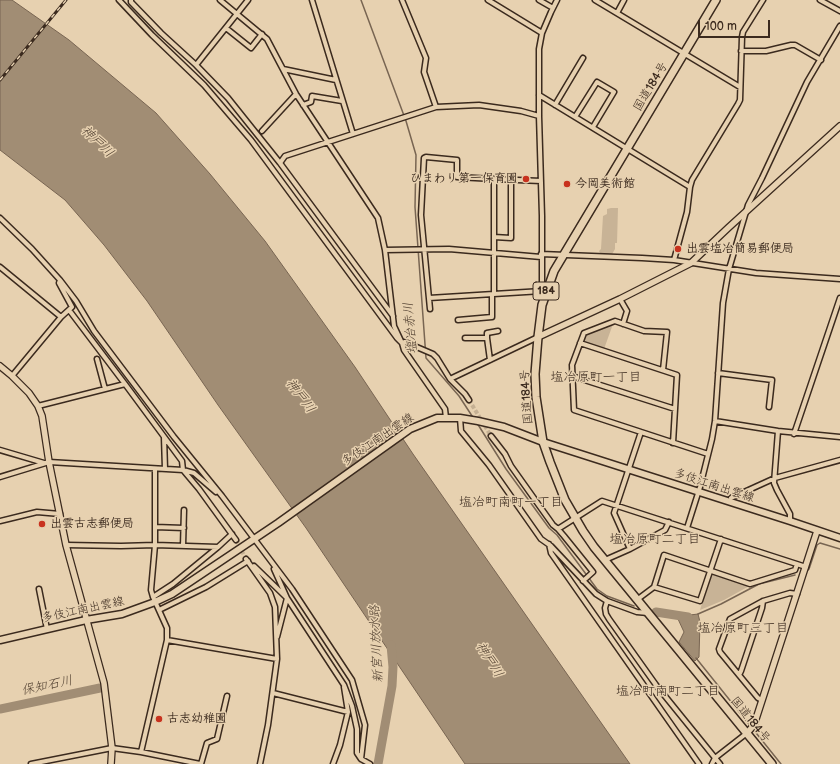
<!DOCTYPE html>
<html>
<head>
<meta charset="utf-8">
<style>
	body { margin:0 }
	#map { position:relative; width:840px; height:764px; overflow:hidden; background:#e7d1b0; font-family:"Balsamiq Sans",sans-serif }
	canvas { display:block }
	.scale { position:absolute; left:698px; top:20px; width:72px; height:18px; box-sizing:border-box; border:2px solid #3b2a1e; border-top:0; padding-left:5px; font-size:12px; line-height:14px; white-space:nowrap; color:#3b2a1e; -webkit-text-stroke:3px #e7d1b0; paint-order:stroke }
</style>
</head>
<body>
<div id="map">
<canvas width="840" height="764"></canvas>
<div class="scale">100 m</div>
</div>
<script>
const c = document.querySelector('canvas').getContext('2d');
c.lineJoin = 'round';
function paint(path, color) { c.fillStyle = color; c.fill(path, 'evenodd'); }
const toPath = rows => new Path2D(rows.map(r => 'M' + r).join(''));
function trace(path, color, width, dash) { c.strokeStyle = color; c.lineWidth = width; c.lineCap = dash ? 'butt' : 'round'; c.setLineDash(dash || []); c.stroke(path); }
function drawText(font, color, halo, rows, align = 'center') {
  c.font = font + ' "Balsamiq Sans","Klee One",sans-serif'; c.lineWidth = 3; c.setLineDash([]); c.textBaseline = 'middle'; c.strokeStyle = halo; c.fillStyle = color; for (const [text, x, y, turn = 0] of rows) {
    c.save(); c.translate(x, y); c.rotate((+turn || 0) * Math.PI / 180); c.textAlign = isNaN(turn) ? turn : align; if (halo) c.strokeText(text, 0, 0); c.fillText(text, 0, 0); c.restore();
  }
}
const green = toPath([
	[611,208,618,208,617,243,615,243,615,249,611,256,601,255,599,251,601,249,603,216,607,214,607,209],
	[613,324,604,349,584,342,583,340,585,334],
	[713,573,751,585,724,600,700,610,711,574]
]);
const water = toPath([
	[0,0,12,0,69,40,156,113,210,174,265,241,355,367,413,454,630,764,465,764,306,528,218,405,147,301,104,245,65,200,0,150,0,0],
	[678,614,690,615,698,614,700,622,699,657,695,661,679,642,684,632,678,619,678,614]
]);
const stream = toPath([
	[361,0,406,121,416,155,415,207,426,358,459,396,474,419],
	[477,423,506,469,549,528,557,535,597,589,607,596,634,606],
	[806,572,809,569,817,545,820,543,840,549],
	[698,614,721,604,759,584,795,575],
	[696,658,781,764]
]);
const river = toPath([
	[656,612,688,617],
	[0,709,100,688],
	[378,764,392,686,393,667,391,645]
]);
const minorTunnel = toPath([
	[469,400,491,436],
	[236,540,246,559]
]);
const minor = toPath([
	[119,0,152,35,204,85,251,140,397,338,402,343,405,342,433,354,437,358,450,379,465,394,469,400],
	[131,0,131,2,161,33,196,65,228,98,280,163,393,316],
	[220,0,267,39,296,94,378,218,385,250,394,326,402,343,404,350,445,409,446,418],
	[312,0,353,134],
	[402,0,426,58,424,72,436,107],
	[488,0,542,33],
	[539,0,553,8],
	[595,0,740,87],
	[820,0,840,11],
	[617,13,624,0],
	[226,28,251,48,262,34],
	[741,51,766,51,791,45,795,45,821,60],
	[196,65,248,0],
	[283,69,336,80],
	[539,95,690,187,692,180,738,104,740,100,742,37,743,32,763,0],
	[303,105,311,102,312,96,342,101],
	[555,105,583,58],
	[575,117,597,82,614,92,593,127],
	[262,131,296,94],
	[280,163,285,156,436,107,479,105,521,111,539,116],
	[0,218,32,249,60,280,76,301,94,331,174,437,222,496,292,589,352,680,365,725,361,759,370,764],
	[494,237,511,238,511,180],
	[385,250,449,249,541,257],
	[541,254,642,258,674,260,756,273,840,279],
	[674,260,687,212,690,187],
	[0,267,61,317],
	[546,292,542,291,542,216,539,116,539,49,542,33,551,12,557,0],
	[494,294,494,179,541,181],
	[429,298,542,291],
	[620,299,627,311,623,324],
	[430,309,421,215,424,158,426,157,457,160,457,177,494,179],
	[69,310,125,384],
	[458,320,492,317,492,294],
	[465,338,487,338,490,360],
	[487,338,487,333,498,331],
	[580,343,677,375,673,443],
	[97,359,105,389],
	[663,370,667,332,644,331,615,321,584,333,572,365,574,410,708,454],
	[718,373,772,380,769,407],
	[12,376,61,317,72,307,59,283,60,280],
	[572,376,675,409],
	[450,379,538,337],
	[38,406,125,384,182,461,183,470,199,489,236,540],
	[460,418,461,431,489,465,541,539,551,546,596,594,607,601,637,612,648,613],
	[715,421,778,431,840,437],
	[778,431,774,483,777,490,790,514,790,521],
	[794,434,840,298],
	[491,436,505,454,511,466,553,525,558,529,564,536,593,572,583,581],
	[164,437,165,469],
	[0,450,44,463],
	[0,477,49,462,183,470,194,473,216,492],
	[731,498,775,478,840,460],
	[0,521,37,512,60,514],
	[155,527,184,528],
	[687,528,700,487,712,439,715,421,723,303,729,269,748,205,762,178,807,82,840,26],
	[558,529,602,501,806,567],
	[549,544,551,553,699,764],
	[66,545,121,546,155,545,218,547,232,534],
	[183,546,184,510],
	[630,549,614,513,641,432],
	[246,559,270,593,275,607,277,659,268,725,260,764],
	[605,560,630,549,665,530,669,522],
	[254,566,287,598,277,637],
	[274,569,287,598,344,685,352,706,357,729,357,753,361,759],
	[654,587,700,601,721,539],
	[39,589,47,629],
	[153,597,173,584,218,547],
	[638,599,654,587,664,555,750,584,795,570,797,564],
	[607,601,605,608,606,614,609,619,656,685,720,764],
	[159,610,206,587,248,561],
	[167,640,277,659],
	[739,675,741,671,762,608,763,601],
	[344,687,348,712],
	[273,693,348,712,340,745,333,764],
	[762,700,758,698,720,652,719,649,730,619,763,601,790,593,797,594],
	[141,752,167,640,167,628,153,597,151,590,155,545,155,469],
	[31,764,112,748,141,752,200,764],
	[201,764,207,743,217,739,227,696],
	[712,764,715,758,747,733]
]);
const tertiary = toPath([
	[538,337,620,299,691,263,728,228,840,126],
	[0,366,12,376,29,393,38,406,42,416,49,462,66,545,104,683,112,748,111,764],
	[747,733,754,725,817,531]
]);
const secondary = toPath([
	[0,640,86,620,122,614,155,602,172,594,278,523,410,429,437,418,460,418,478,421,504,427,543,442,790,521,840,538]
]);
const trunk = toPath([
	[716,0,554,271,542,305,538,337,535,374,536,397,543,442,550,462,565,500,583,531,594,547,772,764]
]);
const rail = toPath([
	[0,80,66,0]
]);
const markers = [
	[526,179,4,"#c8321e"],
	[567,184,4,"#c8321e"],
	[678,249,4,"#c8321e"],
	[42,524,4,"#c8321e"],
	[159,719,4,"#c8321e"]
];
const shields = [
	[546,291,26]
];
const shieldNames = [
	["184",546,291]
];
const streetNames = [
	["国道184号",651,87,-59],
	["国道184号",527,397,-94],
	["多伎江南出雲線",378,440,-34],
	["多伎江南出雲線",714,486,18],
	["多伎江南出雲線",83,610,-12],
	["国道184号",750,720,51]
];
const poiNames = [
	["ひまわり第一保育園",518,179,"right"],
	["今岡美術館",575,184],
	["出雲塩冶簡易郵便局",686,249],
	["出雲古志郵便局",50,524],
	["古志幼稚園",167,719]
];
const waterNames = [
	["神戸川",97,142,44],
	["塩冶赤川",411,328,-95],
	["神戸川",300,396,53],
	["新宮川放水路",377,644,-93],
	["神戸川",489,660,58],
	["保知石川",47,686,-12]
];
const neighbourhoodNames = [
	["塩冶原町一丁目",596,378],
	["塩冶町南町一丁目",511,503],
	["塩冶原町二丁目",655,540],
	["塩冶原町三丁目",743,629],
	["塩冶町南町二丁目",668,692]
];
paint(green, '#c8b396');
paint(water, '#a18d74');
trace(water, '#786552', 1);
trace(stream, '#786552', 1.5);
trace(river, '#a18d74', 9);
trace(minorTunnel, '#c5b093', 4, [4, 2]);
trace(minor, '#3b2a1e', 7);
trace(tertiary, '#3b2a1e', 8);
trace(secondary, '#3b2a1e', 9);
trace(trunk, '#3b2a1e', 10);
trace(minor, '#e7d1b0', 4);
trace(tertiary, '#e7d1b0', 5.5);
trace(secondary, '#e7d1b0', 6);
trace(trunk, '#e7d1b0', 7);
trace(rail, '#3b2a1e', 3);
trace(rail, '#e7d1b0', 1.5, [4.5]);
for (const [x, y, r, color] of markers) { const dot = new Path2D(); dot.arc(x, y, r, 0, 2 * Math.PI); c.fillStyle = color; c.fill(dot); trace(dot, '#e7d1b0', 1.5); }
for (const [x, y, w] of shields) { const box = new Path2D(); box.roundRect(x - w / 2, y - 9, w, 18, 3); c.fillStyle = '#e7d1b0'; c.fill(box); trace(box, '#3b2a1e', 1); }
drawText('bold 11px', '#3b2a1e', null, shieldNames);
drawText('12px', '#3b2a1e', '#e7d1b0', streetNames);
drawText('bold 12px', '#3b2a1e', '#e7d1b0', poiNames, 'left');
drawText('italic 13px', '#4f3e2f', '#e7d1b0', waterNames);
drawText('13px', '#3b2a1e', '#e7d1b0', neighbourhoodNames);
</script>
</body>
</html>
